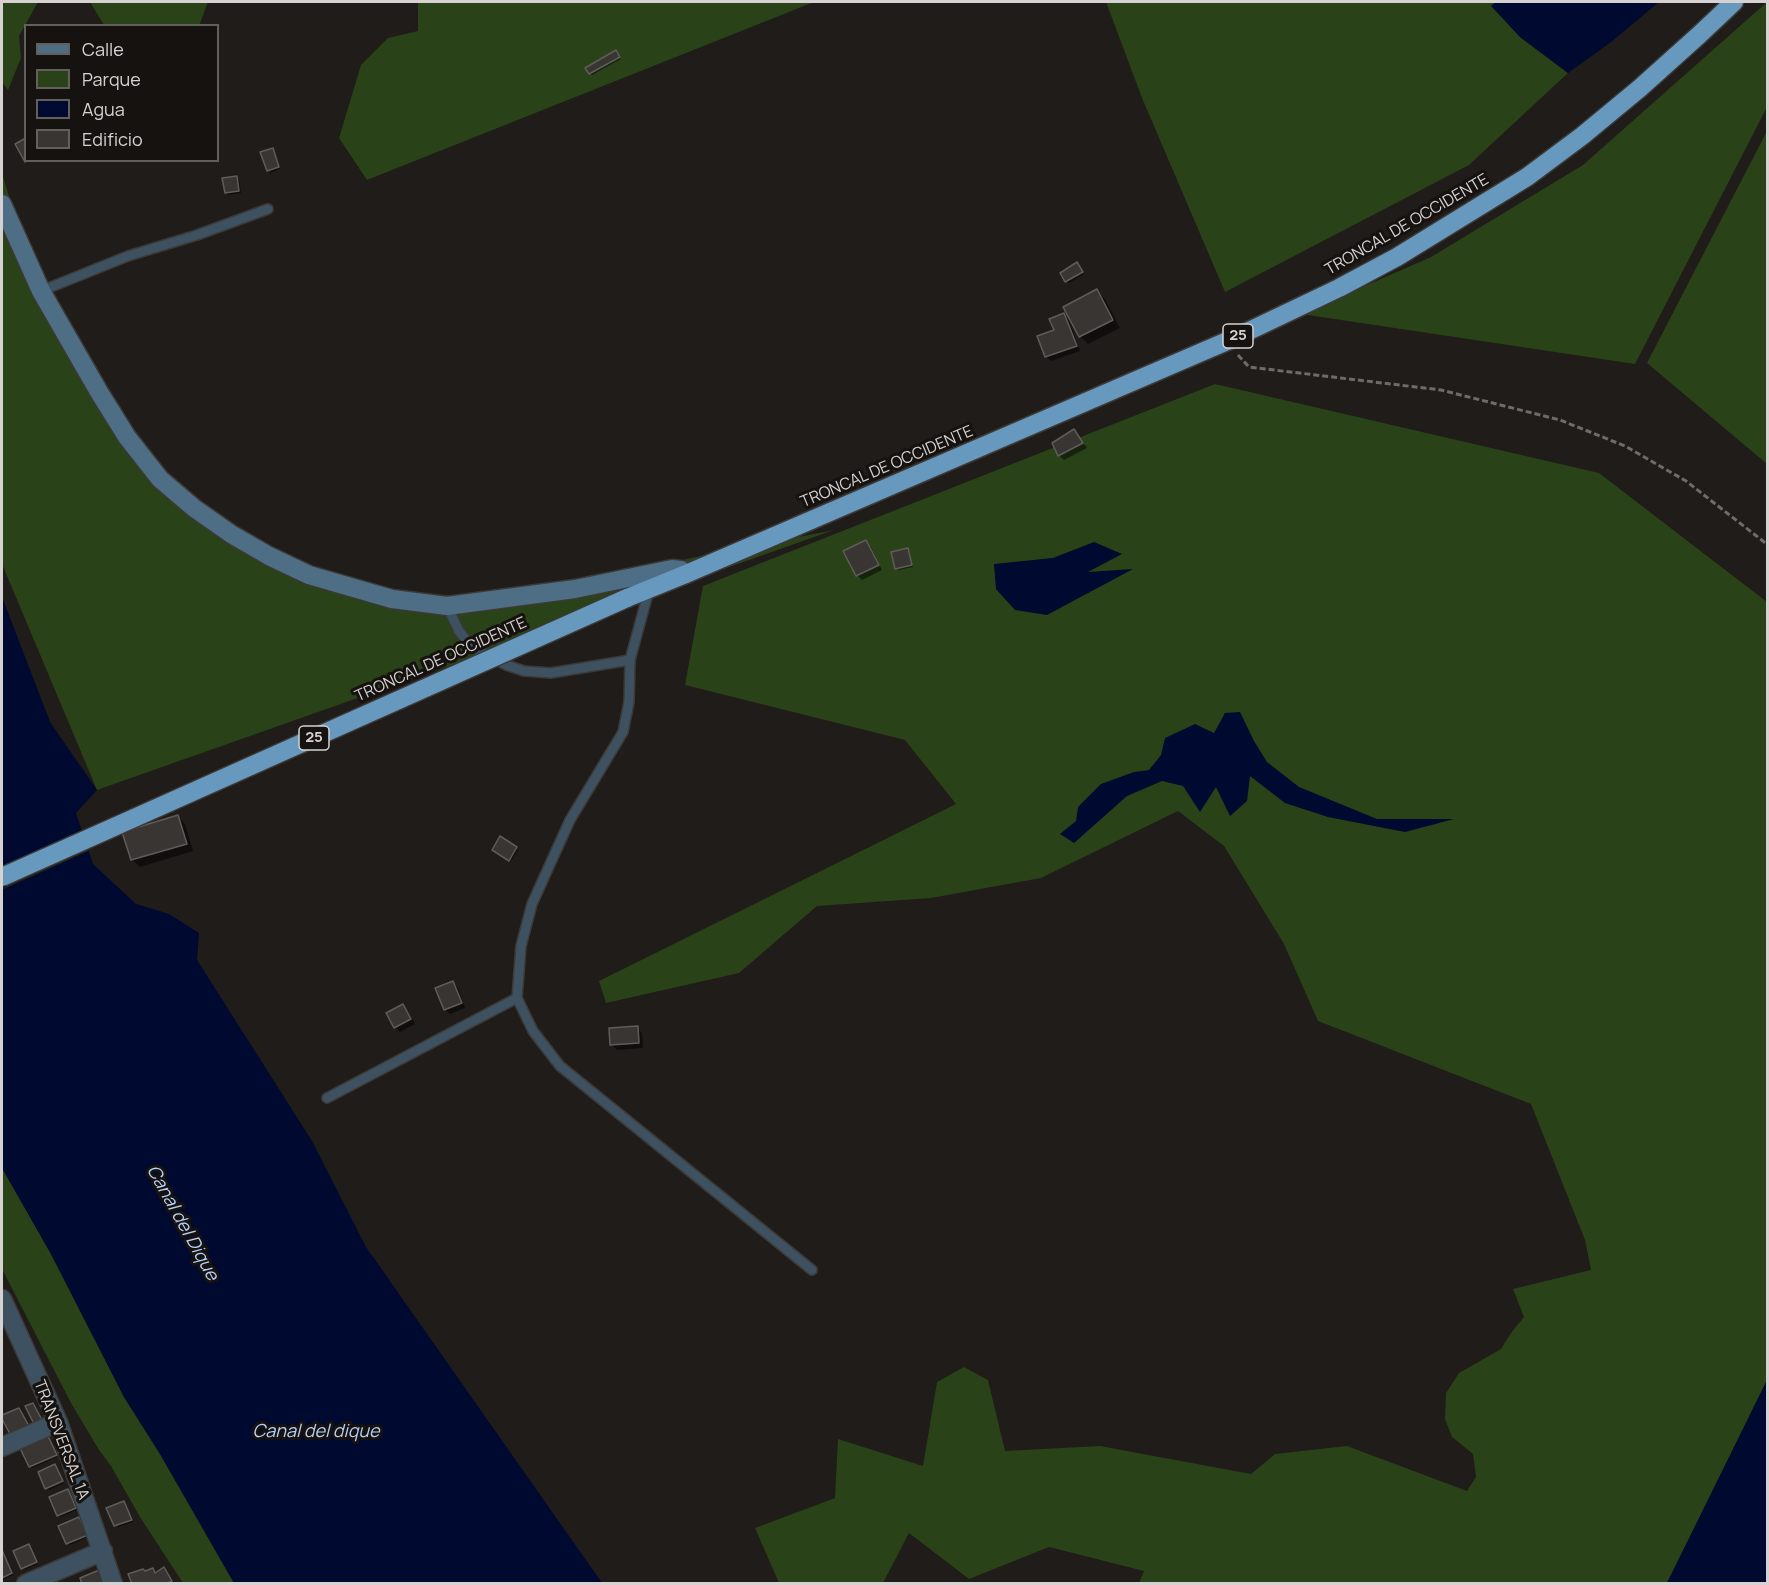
<!DOCTYPE html>
<html>
<head>
<meta charset="utf-8">
<style>
	body { margin:0 }
	#map { position:relative; width:1769px; height:1585px; overflow:hidden; background:#1f1c19; font-family:Manrope,sans-serif }
	canvas { display:block }
	.frame { position:absolute; inset:0; border:3px solid #d5d2d1; pointer-events:none }
	.legend { position:absolute; left:24px; top:24px; width:195px; height:138px; box-sizing:border-box; background:#161210; border:2px solid #625f5d; margin:0; padding:8px 10px; list-style:none; font-size:18px; color:#d5d2d1 }
	.legend li { display:flex; align-items:center; gap:12px; height:30px }
	.legend b { width:30px; border:2px solid #625f5d }
</style>
</head>
<body>
<div id="map">
<canvas width="1769" height="1585"></canvas>
<div class="frame"></div>
<ul class="legend">
<li><b style="height:8px;background:#4e6e86"></b>Calle</li>
<li><b style="height:16px;background:#2a4217"></b>Parque</li>
<li><b style="height:16px;background:#00092f"></b>Agua</li>
<li><b style="height:16px;background:#393533"></b>Edificio</li>
</ul>
</div>
<script>
const c = document.querySelector('canvas').getContext('2d');
c.lineJoin = 'round';
function paint(path, color) { c.fillStyle = color; c.fill(path, 'evenodd'); }
const toPath = rows => new Path2D(rows.map(r => 'M' + r).join(''));
function trace(path, color, width, dash) { c.strokeStyle = color; c.lineWidth = width; c.lineCap = dash ? 'butt' : 'round'; c.setLineDash(dash || []); c.stroke(path); }
function drawText(font, color, halo, rows, align = 'center') {
  c.font = font + ' Manrope,sans-serif'; c.lineWidth = 6; c.setLineDash([]); c.textBaseline = 'middle'; c.strokeStyle = halo; c.fillStyle = color; for (const [text, x, y, turn = 0] of rows) {
    c.save(); c.translate(x, y); c.rotate((+turn || 0) * Math.PI / 180); c.textAlign = isNaN(turn) ? turn : align; if (halo) c.strokeText(text, 0, 0); c.fillText(text, 0, 0); c.restore();
  }
}
const green = toPath([
	[2,2,38,2,19,36,21,58,8,90,2,82],
	[90,2,208,2,199,26,104,25],
	[418,2,814,2,367,180,339,138,361,65,388,38,418,31],
	[1106,2,1496,2,1492,5,1520,37,1568,73,1469,165,1225,292,1142,98],
	[1767,2,1767,107,1635,364,1301,314,1431,257,1583,165],
	[1767,131,1767,464,1647,363],
	[2,173,40,299,160,479,269,556,448,606,834,530,97,790,2,564],
	[1215,384,1599,473,1767,602,1767,1380,1667,1583,1139,1583,1144,1571,1049,1547,969,1579,909,1533,883,1583,779,1583,755,1528,835,1498,838,1439,923,1466,937,1382,964,1367,988,1380,1005,1451,1100,1446,1251,1474,1275,1454,1347,1446,1467,1491,1476,1477,1473,1454,1452,1437,1445,1419,1446,1393,1459,1373,1501,1349,1511,1333,1524,1317,1513,1289,1591,1270,1585,1240,1531,1104,1318,1021,1284,944,1224,846,1178,811,1041,878,931,898,817,906,739,973,606,1003,599,981,956,804,905,740,685,685,703,586],
	[2,1168,51,1254,124,1397,160,1454,234,1583,183,1583,140,1517,111,1466,99,1450,71,1403,2,1269]
]);
const water = toPath([
	[1496,2,1659,2,1611,42,1568,73,1520,37,1491,6],
	[1094,542,1122,554,1088,572,1133,569,1047,615,1015,610,996,589,994,564,1053,558],
	[2,597,50,722,97,790,76,813,93,864,136,904,169,914,199,933,197,960,312,1141,366,1247,602,1583,234,1583,160,1454,124,1397,51,1254,2,1168],
	[1240,712,1254,741,1267,762,1299,787,1377,819,1454,819,1405,832,1328,817,1285,803,1250,776,1247,801,1230,816,1216,787,1200,812,1183,786,1162,781,1127,796,1074,843,1060,834,1076,821,1078,807,1101,784,1134,772,1149,770,1161,755,1165,738,1195,724,1214,733,1225,713],
	[1767,1380,1767,1583,1667,1583,1742,1431]
]);
const pier = toPath([
	[84,829,91,850,2,890,2,866]
]);
const shadow = toPath([
	[618,54,621,59,592,75,590,73],
	[272,149,280,169,270,173,262,153],
	[237,178,239,180,241,193,228,195,226,193],
	[1079,266,1084,274,1069,283,1062,274],
	[1097,291,1105,299,1120,328,1088,344,1080,336,1066,308],
	[1064,315,1069,320,1080,351,1051,361,1046,357,1039,337,1055,331],
	[1078,436,1087,448,1064,460,1059,455],
	[866,542,871,547,882,570,862,580,857,575],
	[907,549,909,551,913,567,898,570,896,568],
	[178,817,185,824,193,851,140,867,132,860],
	[501,838,518,850,511,861,495,851],
	[453,983,458,988,465,1008,450,1014,445,1009],
	[402,1006,407,1010,415,1024,400,1032,395,1027],
	[637,1028,642,1033,643,1048,617,1050,612,1045],
	[48,1437,57,1457,32,1468,30,1466],
	[56,1468,64,1483,49,1490,47,1488],
	[69,1493,77,1510,60,1517,58,1515],
	[125,1505,133,1522,118,1527,116,1525],
	[79,1518,88,1537,70,1545,68,1543],
	[29,1546,38,1564,24,1570,22,1568],
	[2,1550,13,1575,2,1580]
]);
const building = toPath([
	[616,50,620,57,589,74,585,68,616,50],
	[24,139,26,143,26,160,28,160,25,162,15,144,24,139],
	[273,148,279,167,267,171,260,152,273,148],
	[237,176,239,191,225,193,222,178,237,176],
	[1077,262,1083,272,1065,282,1060,273,1077,262],
	[1097,289,1113,320,1079,337,1063,307,1097,289],
	[1064,313,1077,346,1045,357,1037,336,1054,330,1049,319,1064,313],
	[1074,429,1083,443,1058,456,1052,443,1074,429],
	[866,540,879,565,856,576,843,551,866,540],
	[908,548,912,565,895,569,891,552,908,548],
	[178,815,187,844,131,860,122,832,178,815],
	[500,836,517,847,509,861,492,850,500,836],
	[453,981,462,1003,444,1010,435,988,453,981],
	[403,1004,411,1019,394,1028,386,1013,403,1004],
	[638,1026,639,1043,610,1045,609,1028,638,1026],
	[33,1403,42,1420,34,1424,25,1406,33,1403],
	[19,1408,29,1426,10,1434,2,1419,2,1415,19,1408],
	[47,1434,57,1455,29,1467,19,1446,47,1434],
	[55,1464,63,1481,45,1489,38,1472,55,1464],
	[68,1489,76,1508,57,1516,49,1497,68,1489],
	[124,1501,132,1520,114,1526,106,1508,124,1501],
	[79,1517,88,1535,66,1544,58,1526,79,1517],
	[29,1544,37,1562,21,1569,13,1551,29,1544],
	[2,1550,12,1573,2,1578,2,1550],
	[164,1567,172,1581,165,1584,132,1584,128,1574,143,1569,145,1571,153,1568,155,1573,164,1567],
	[104,1568,108,1584,82,1584,80,1578,104,1568]
]);
const path = toPath([
	[1238,355,1249,367,1441,390,1560,420,1625,446,1686,481,1768,545]
]);
const lane = toPath([
	[41,291,128,256,197,235,268,209],
	[649,590,630,660,629,702,623,732,570,820,532,904,521,946,517,998,533,1031,560,1066,812,1270],
	[447,606,459,631,466,640,478,650,506,665,524,671,551,673,630,660],
	[327,1098,517,998]
]);
const street = toPath([
	[2,1299,58,1422,113,1584],
	[2,1447,58,1422],
	[26,1584,103,1551]
]);
const secondary = toPath([
	[2,204,41,291,99,392,127,437,160,479,194,508,231,534,269,556,309,575,392,599,447,606,575,589,672,569,681,570,686,574]
]);
const highway = toPath([
	[627,598,686,574,1232,339,1339,288,1397,257,1527,177,1582,136,1640,88,1699,35,1734,2]
]);
const highwayBridge = toPath([
	[2,877,627,598]
]);
const shields = [
	[1238,336,30],
	[314,738,30]
];
const shieldNames = [
	["25",1238,336],
	["25",314,738]
];
const streetNames = [
	["TRONCAL DE OCCIDENTE",1407,225,-30],
	["TRONCAL DE OCCIDENTE",887,467,-23],
	["TRONCAL DE OCCIDENTE",441,660,-24],
	["TRANSVERSAL 1A",61,1440,69]
];
const waterNames = [
	["Canal del Dique",182,1223,61],
	["Canal del dique",316,1432]
];
paint(green, '#2a4217');
paint(water, '#00092f');
paint(pier, '#1f1c19');
paint(shadow, '#0007');
paint(building, '#393533');
trace(building, '#605c59', 1.5);
trace(lane, '#3c3936', 12);
trace(street, '#3c3936', 21);
trace(secondary, '#3c3936', 21);
trace(highway, '#3c3936', 21);
trace(path, '#6e6b69', 3, [6, 3]);
trace(lane, '#3d5160', 9);
trace(street, '#3d5160', 18);
trace(secondary, '#4e6e86', 18);
trace(highway, '#6799bf', 18);
trace(highwayBridge, '#3c3936', 21, []);
trace(highwayBridge, '#6799bf', 18);
for (const [x, y, w] of shields) { const box = new Path2D(); box.roundRect(x - w / 2, y - 12, w, 24, 4.5); c.fillStyle = '#161210'; c.fill(box); trace(box, '#d5d2d1', 1.5); }
drawText('bold 15px', '#d5d2d1', null, shieldNames);
drawText('16px', '#d5d2d1', '#161210', streetNames);
drawText('italic 18px', '#b7cff9', '#161210', waterNames);
</script>
</body>
</html>
